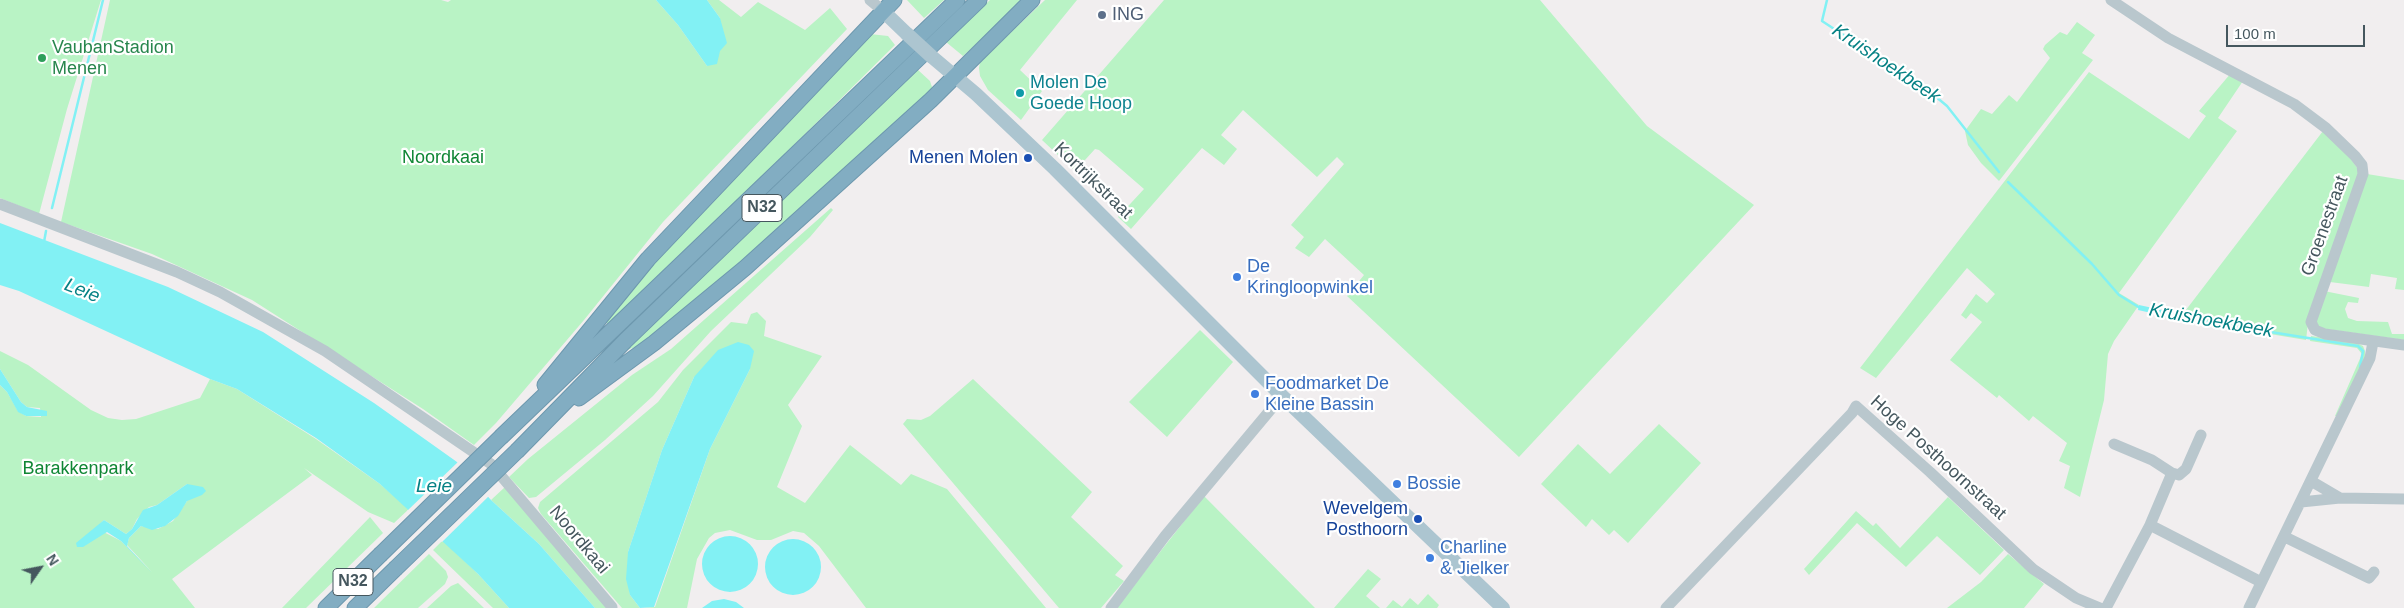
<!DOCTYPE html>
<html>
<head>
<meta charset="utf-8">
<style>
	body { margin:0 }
	#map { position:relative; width:2404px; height:608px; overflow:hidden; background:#f1eeef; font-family:Arial,sans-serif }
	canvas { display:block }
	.north { position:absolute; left:15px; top:543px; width:50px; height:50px; -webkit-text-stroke:4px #fff; paint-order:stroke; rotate:57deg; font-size:14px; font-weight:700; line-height:20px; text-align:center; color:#45575e }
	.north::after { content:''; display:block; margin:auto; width:18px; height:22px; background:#45575e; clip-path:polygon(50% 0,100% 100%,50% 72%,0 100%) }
	.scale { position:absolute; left:2226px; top:25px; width:139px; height:22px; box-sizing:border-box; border:2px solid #45575e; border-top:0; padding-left:6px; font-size:15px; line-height:18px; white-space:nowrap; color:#45575e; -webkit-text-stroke:4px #fff; paint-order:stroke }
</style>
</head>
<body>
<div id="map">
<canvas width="2404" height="608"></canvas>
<div class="north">N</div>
<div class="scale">100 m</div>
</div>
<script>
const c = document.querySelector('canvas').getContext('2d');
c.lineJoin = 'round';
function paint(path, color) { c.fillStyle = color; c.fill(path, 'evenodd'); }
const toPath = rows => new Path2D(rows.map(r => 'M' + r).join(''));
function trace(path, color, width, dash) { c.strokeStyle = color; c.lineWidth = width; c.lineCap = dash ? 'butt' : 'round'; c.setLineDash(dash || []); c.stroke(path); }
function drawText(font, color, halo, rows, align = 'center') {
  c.font = font + ' Arial,sans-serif'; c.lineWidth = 4.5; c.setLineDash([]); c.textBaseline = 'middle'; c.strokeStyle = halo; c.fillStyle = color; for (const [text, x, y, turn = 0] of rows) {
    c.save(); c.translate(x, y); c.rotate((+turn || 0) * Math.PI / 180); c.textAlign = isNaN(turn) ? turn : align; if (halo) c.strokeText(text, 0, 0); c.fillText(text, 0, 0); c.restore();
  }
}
const green = toPath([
	[0,0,101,0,67,109,39,214,0,198],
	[110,0,441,0,448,2,451,0,656,0,678,25,707,66,718,57,720,18,707,0,719,0,741,17,758,2,805,30,830,8,847,29,663,222,584,320,496,423,474,445,423,409,252,300,152,254,61,222],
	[907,0,944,0,924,18],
	[990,0,1026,0,963,56,946,42],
	[1045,0,1077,0,1020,70,1042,91,1021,120,988,90,980,76,979,68,980,62],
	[1164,0,1540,0,1647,126,1754,205,1519,457,1347,296,1364,275,1325,239,1309,257,1295,248,1304,237,1291,225,1344,164,1337,157,1317,177,1243,110,1221,135,1237,149,1224,165,1202,148,1131,229,1118,217,1144,189,1099,150,1095,149,1075,171,1042,140],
	[2077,22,2095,35,2082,53,2093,60,1999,181,1981,163,1968,145,1965,131,1981,109,1992,114,2009,95,2017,102,2050,58,2043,49,2045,45,2060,32,2067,35],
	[870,34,888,36,895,45,607,330,607,322,610,315,648,269],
	[917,69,930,81,933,90,754,251,641,345,624,351],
	[2089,72,2189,139,2206,116,2199,111,2231,73,2243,81,2218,118,2237,131,2119,293,2139,305,2114,341,2108,354,2104,400,2080,497,2064,488,2070,466,2059,461,2067,443,2033,416,2029,421,1999,395,1997,398,1950,360,1982,322,1971,313,1966,319,1961,315,1976,294,1987,303,1995,294,1967,268,1876,378,1860,368],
	[2323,131,2340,144,2358,169,2358,179,2309,315,2306,340,2179,319],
	[2367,174,2404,180,2404,290,2395,289,2397,278,2371,274,2369,287,2330,282],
	[831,208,833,210,810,237,711,331,653,396,605,440,536,497,529,498,509,477,528,459,632,375,671,349],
	[2324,291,2359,298,2358,303,2348,302,2345,309,2348,318,2357,321,2388,322,2392,334,2404,334,2404,340,2319,328,2316,320],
	[757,312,766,321,764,336,822,356,788,405,802,426,777,487,805,503,850,445,901,485,911,474,947,489,1046,608,866,608,819,546,804,533,793,531,771,540,757,540,730,530,715,533,709,538,697,559,687,608,642,608,655,607,710,449,750,369,694,377,662,450,628,552,630,595,640,608,622,608,541,514,538,508,540,502,658,402,683,370,731,322,747,324,751,314],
	[1200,330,1233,362,1167,437,1129,402],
	[2311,336,2355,342,2363,346,2365,351,2365,360,2339,416,2335,416,2362,354,2357,348,2310,341],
	[0,351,28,365,91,410,108,418,122,420,136,419,200,398,210,379,237,389,316,439,380,484,409,509,394,523,368,512,304,468,312,475,172,579,195,608,0,608,0,385,7,392,18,411,26,416,41,417,40,408,27,407,21,402,0,369],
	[187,484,187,501,173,521,158,529,141,526,129,538,127,545,152,572,121,541,96,528,104,520,126,534,132,529,137,519,149,507,157,505],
	[973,379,1092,492,1071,517,1123,566,1115,575,1124,581,1101,608,1059,608,903,424,907,419,921,420,930,416],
	[1659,424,1701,463,1628,543,1614,530,1609,535,1592,519,1586,527,1541,484,1578,444,1610,474],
	[505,487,609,608,595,608,539,544,491,500],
	[1204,496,1315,608,1116,608],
	[1948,497,2004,550,1980,575,1937,536,1906,567,1857,523,1809,575,1804,569,1856,511,1873,526,1876,523,1900,548],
	[370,517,383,533,306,608,282,608],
	[443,540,478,574,509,608,493,608,433,550],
	[429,554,446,571,448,577,445,584,418,608,374,608],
	[2008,554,2044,584,2024,608,1947,608,1981,582],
	[1368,569,1381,579,1366,596,1380,608,1334,608],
	[458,583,484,608,427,608,451,586],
	[1428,594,1439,605,1437,608,1386,608,1393,600,1402,607,1410,598,1418,605]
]);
const water = toPath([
	[656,0,707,0,720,18,727,43,720,51,717,64,707,66,678,25],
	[0,223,168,287,263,332,374,403,457,462,491,500,539,544,595,608,509,608,478,574,380,484,316,438,237,389,210,379,19,291,0,285],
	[2139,305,2181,314,2178,319,2138,310],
	[738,342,749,345,754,351,750,369,710,449,654,607,640,608,630,595,626,579,628,552,662,450,694,377,718,350],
	[0,369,21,402,27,407,47,411,47,416,26,416,18,412,7,392,0,385],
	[187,484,203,487,206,491,202,495,187,501,178,516,165,526,152,530,141,526,129,538,127,546,152,573,121,541,107,532,83,547,77,547,76,543,104,520,126,534,132,529,143,510,157,505],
	'702 564a28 28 0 1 1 56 0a28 28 0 1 1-56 0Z',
	'765 567a28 28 0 1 1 56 0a28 28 0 1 1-56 0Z',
	[724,599,736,602,744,608,702,608,712,601]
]);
const pier = toPath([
	[459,461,490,495,442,542,407,511]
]);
const stream = toPath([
	[1827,0,1822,21,1929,91,1947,106,1999,172],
	[2008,182,2092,264,2119,295,2140,308],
	[52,208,103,0],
	[44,242,46,231],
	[2177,317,2358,346,2363,351,2360,367]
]);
const minor = toPath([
	[870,0,882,10],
	[2111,0,2168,38,2294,104,2326,128,2355,156,2362,165,2363,174,2311,322,2315,330,2325,334,2404,345],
	[0,204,177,272,220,292,325,351,491,464,612,607],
	[2114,444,2152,460,2172,473],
	[2311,481,2340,498],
	[2301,502,2340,498,2404,499],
	[2150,525,2261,582],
	[2285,537,2369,578,2374,572],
	[1111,608,1165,536,1282,396],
	[1666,608,1852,413,1856,406,1930,472,2033,569,2076,598,2100,608],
	[2106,608,2150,525,2172,473,2179,475,2186,469,2201,435],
	[2249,608,2370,358,2373,342]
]);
const major = toPath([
	[882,10,907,34],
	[931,56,976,94,1055,169,1282,396,1503,608]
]);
const highway = toPath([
	[545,385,648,259,894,0],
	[579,398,654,343,745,268,931,100,1032,0],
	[502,436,957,0],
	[518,450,625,341,979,0],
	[326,608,380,555],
	[355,608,395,569]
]);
const majorBridge = toPath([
	[907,34,931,56]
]);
const highwayBridge = toPath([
	[380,555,502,436],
	[395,569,518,450]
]);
const markers = [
	[1102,15,5,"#5c6f8a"],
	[42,58,5,"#2e9e5b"],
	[1020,93,5,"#0f9aa8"],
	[1028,158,5,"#1a4fb4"],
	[1237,277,5,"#3f7fe0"],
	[1255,394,5,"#3f7fe0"],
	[1397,484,5,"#3f7fe0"],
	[1418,519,5,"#1a4fb4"],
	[1430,558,5,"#3f7fe0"]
];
const shields = [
	[762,208,40],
	[353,582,40]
];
const shieldNames = [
	["N32",762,208],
	["N32",353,582]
];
const serviceNames = [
	["ING",1112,15]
];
const leisureNames = [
	["VaubanStadion",52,48],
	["Menen",52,69]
];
const cultureNames = [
	["Molen De",1030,83],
	["Goede Hoop",1030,104]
];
const parkNames = [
	["Noordkaai",443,158],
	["Barakkenpark",78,469]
];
const transitNames = [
	["Menen Molen",1018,158],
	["Wevelgem",1408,509],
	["Posthoorn",1408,530]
];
const streetNames = [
	["Kortrijkstraat",1093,181,44],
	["Groenestraat",2325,226,-70],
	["Hoge Posthoornstraat",1938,458,42],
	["Noordkaai",579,540,50]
];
const shopNames = [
	["De",1247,267],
	["Kringloopwinkel",1247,288],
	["Foodmarket De",1265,384],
	["Kleine Bassin",1265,405],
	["Bossie",1407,484],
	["Charline",1440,548],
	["& Jielker",1440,569]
];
const waterNames = [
	["Kruishoekbeek",1886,64,34],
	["Leie",82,291,22],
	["Kruishoekbeek",2211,321,10],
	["Leie",434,487]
];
paint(green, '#b9f3c5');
paint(water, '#82f1f4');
paint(pier, '#f1eeef');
trace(stream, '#82f1f4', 2.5);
trace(highway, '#6d98ae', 17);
trace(minor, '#b9c7cd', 11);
trace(major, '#acc5d0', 14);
trace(highway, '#82adc2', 15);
trace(highwayBridge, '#6d98ae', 17, []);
trace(majorBridge, '#acc5d0', 14);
trace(highwayBridge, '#82adc2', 15);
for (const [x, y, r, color] of markers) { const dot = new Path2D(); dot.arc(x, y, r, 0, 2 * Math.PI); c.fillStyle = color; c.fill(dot); trace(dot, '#fff', 2); }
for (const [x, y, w] of shields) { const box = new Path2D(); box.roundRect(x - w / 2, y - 13.5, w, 27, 4); c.fillStyle = '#fff'; c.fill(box); trace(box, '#45575e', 1); }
drawText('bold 16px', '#45575e', null, shieldNames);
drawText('18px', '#4e5e75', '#fff', serviceNames, 'left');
drawText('18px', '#27864d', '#fff', leisureNames, 'left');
drawText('18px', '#0d838f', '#fff', cultureNames, 'left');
drawText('18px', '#0f8634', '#fff', parkNames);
drawText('18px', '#164399', '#fff', transitNames, 'right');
drawText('18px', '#45575e', '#fff', streetNames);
drawText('18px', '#366cbe', '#fff', shopNames, 'left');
drawText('italic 19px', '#058184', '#fff', waterNames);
</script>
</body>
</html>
